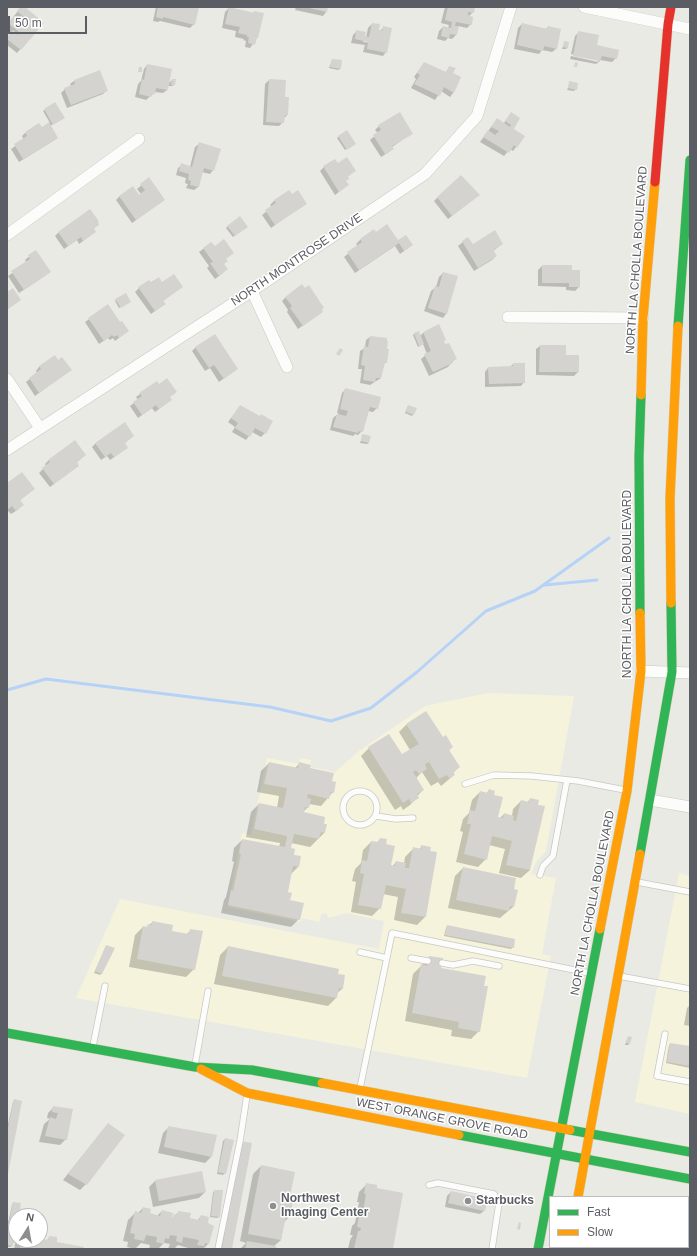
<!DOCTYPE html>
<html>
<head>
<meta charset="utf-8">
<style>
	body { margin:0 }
	#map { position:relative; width:697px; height:1256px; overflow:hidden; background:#eaeae4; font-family:Helvetica,sans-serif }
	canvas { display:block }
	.frame { position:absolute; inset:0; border:8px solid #5a5d63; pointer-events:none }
	.legend { position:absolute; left:549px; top:1196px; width:140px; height:52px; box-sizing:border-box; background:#fff; border:1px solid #bdbec1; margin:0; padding:5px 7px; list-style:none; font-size:12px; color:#5a5d63 }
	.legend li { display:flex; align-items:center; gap:8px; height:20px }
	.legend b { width:20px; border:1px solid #bdbec1 }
	.north { position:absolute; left:8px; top:1208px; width:40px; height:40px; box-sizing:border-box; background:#fff; border:1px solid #bdbec1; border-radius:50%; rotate:11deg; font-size:11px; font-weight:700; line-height:16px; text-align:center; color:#5a5d63 }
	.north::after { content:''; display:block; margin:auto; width:14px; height:18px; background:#8c8e90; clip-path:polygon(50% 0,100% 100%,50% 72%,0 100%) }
	.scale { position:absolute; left:8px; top:16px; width:79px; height:18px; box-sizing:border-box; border:2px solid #5a5d63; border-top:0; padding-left:5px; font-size:12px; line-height:14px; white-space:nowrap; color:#5a5d63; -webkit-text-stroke:3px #fff; paint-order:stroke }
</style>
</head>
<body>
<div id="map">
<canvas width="697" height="1256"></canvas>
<div class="frame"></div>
<ul class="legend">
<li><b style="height:5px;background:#30b455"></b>Fast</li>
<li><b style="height:5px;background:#ff9f0a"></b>Slow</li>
</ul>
<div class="north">N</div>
<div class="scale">50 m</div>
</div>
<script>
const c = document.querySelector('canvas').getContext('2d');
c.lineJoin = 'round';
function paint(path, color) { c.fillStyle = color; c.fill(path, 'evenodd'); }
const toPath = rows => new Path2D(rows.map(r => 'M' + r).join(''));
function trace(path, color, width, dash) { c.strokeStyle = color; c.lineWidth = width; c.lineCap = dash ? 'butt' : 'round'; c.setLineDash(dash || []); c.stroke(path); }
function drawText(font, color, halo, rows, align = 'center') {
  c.font = font + ' Helvetica,sans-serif'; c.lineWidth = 3; c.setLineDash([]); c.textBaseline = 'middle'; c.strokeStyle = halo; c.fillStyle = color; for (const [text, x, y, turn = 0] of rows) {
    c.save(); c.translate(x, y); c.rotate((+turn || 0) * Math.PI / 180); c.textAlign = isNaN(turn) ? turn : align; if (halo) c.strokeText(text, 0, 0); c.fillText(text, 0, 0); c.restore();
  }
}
const commercial = toPath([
	[488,693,574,696,546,851,536,862,531,874,556,878,542,954,551,956,527,1078,76,998,120,899,379,949,384,921,346,913,328,918,327,913,321,914,319,922,302,918,301,922,228,907,242,833,251,835,267,758,299,764,300,758,311,760,310,767,335,772,359,751,425,706],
	[679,873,690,876,690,1114,635,1102]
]);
const shadow = toPath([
	[21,7,23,7,43,23,17,53,7,45,7,37,11,33,7,29,7,25],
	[156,7,198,7,194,24,190,28,160,21,158,22,153,21],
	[296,7,327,7,326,12,323,16,295,10],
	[445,7,474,7,473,12,468,17,471,24,467,28,458,26,456,35,452,39,448,38,445,41,437,39,439,31,443,27,448,28,449,25,441,23],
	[229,8,253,13,254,12,257,38,250,48,245,47,246,41,243,40,244,39,235,37,236,31,222,28,225,12],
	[372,24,378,33,384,27,386,52,383,56,363,52,365,45,351,43,353,35,357,31,364,37,366,38,368,28],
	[365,40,373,43,363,42],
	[522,24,546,29,548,27,556,49,552,52,542,50,539,54,514,49,518,28],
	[579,32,596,46,616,58,612,62,600,60,600,61,596,64,570,59,571,56,598,62,598,60,571,54,575,36],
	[565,42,567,48,566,49,562,49],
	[332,60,340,69,338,70,329,68],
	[424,63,445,73,450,67,451,73,460,77,453,93,450,97,441,91,435,100,411,88,416,79,414,77],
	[147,65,168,84,172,80,174,85,172,86,168,86,167,90,163,93,155,92,146,100,135,97,138,84,141,81,144,69],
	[269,80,284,98,287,115,284,118,283,122,279,126,263,125,265,84],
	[74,81,107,90,103,94,67,108,61,93,65,89,71,86,70,84],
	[570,83,576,89,574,91,567,90],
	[45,110,62,119,50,126,57,138,53,141,19,162,11,149,24,140,22,136,25,133,41,128,50,123,43,111],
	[511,114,512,129,516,147,513,151,510,149,504,156,480,142,497,119,503,124],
	[379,126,411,134,392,147,393,149,389,152,381,157,370,140,378,133,375,130],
	[346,131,353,145,345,150,337,138],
	[199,144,213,170,210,174,202,172,198,187,194,190,186,188,188,184,185,183,186,178,176,175,178,168,182,165,190,167,195,147],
	[324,167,351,174,347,177,344,188,335,195,320,171],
	[149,179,164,200,132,223,116,200,120,196,138,196,141,194,137,189],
	[289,191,292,196,306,203,271,228,262,215,272,207,270,205,274,201],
	[438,197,475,198,448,219,434,201],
	[98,225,93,229,95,232,79,244,77,240,64,249,55,236,59,232],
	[228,226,245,228,233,237,226,228],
	[374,231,375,233,397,242,412,245,400,254,395,246,355,273,344,257,358,246,356,244,360,240],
	[468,238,472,245,502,244,493,251,496,256,492,260,474,271,458,246],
	[211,243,225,259,223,264,223,273,215,279,207,268,209,266,199,252],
	[36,251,46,275,19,293,8,276,27,263,25,260],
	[542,266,579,287,575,291,566,290,566,287,538,286,538,270],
	[443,273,457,277,446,314,443,318,424,311,431,291,436,287,439,277],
	[151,284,162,284,181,287,163,301,165,304,151,314,135,292,139,288],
	[286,297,321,310,322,312,298,329,287,312,288,310,282,301],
	[116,300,128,303,119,308,115,301],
	[108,306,120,323,128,331,115,341,113,338,110,340,108,338,99,344,85,322],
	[438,326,445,340,443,342,445,346,455,359,448,367,429,376,421,359,427,354,423,344,418,347,413,335,414,334,420,336,423,333],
	[370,337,386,362,383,365,381,378,370,385,360,383,362,369,358,369,360,351,365,348,366,340],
	[540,346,565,356,578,372,574,376,536,375,536,349],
	[196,347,237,369,219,382,210,368,205,371,192,351],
	[54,357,58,361,70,370,35,396,26,382,37,373,36,371,39,367],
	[513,364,524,382,521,386,485,387,485,372,488,368,510,367],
	[346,389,377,408,373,412,368,411,362,431,358,435,355,434,353,436,330,430,333,418,339,413,337,413,342,393],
	[140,394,169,397,171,400,155,412,152,408,138,418,130,406,138,400,136,397],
	[240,406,265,433,261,437,252,432,246,440,232,432,235,427,228,422],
	[408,406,413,414,412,416,405,413],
	[363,435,369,443,367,444,360,443],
	[133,436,124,444,127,448,110,460,107,456,101,460,92,447,96,443],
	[85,455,76,463,74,469,50,487,39,473,46,466,45,464,49,460],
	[7,484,34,489,19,501,19,509,11,514,7,510],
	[407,724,442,739,452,747,449,750,459,767,453,773,454,775,441,786,438,782,431,786,422,772,416,778,423,790,417,796,418,797,410,805,403,810,401,806,395,810,361,756,369,748,401,756,410,750,399,732],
	[269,763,295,768,299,764,331,782,333,792,321,806,309,804,308,807,302,813,326,825,324,833,310,847,291,843,290,849,298,867,290,875,286,893,289,901,299,919,291,927,221,913,224,900,226,897,234,862,232,861,234,848,242,840,279,847,280,843,246,837,251,812,259,804,277,808,279,796,257,792,261,771],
	[489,790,493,796,497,818,500,818,504,814,512,816,513,809,521,801,527,803,530,799,530,870,521,878,499,873,505,849,489,845,486,859,478,867,456,862,463,832,460,831,463,819,469,813,472,800,480,792,486,794],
	[380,839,385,845,390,866,392,867,396,862,404,864,405,857,413,849,418,850,422,846,425,917,417,925,394,920,398,897,383,894,380,908,372,916,351,912,356,882,352,881,355,869,361,863,363,850,371,842,377,843],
	[463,868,512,890,513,907,500,918,448,908,455,876],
	[153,922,170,932,186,935,191,930,194,969,186,977,129,967,135,935,143,927,145,928],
	[447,926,513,947,511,949,444,936,446,928],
	[106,946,102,973,100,975,94,973],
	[228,947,336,974,342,989,336,994,336,998,328,1006,214,984,220,955],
	[430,957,440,969,479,1031,471,1039,451,1036,452,1030,405,1021,413,974],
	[690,1005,690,1026,684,1025,687,1008],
	[628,1037,629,1044,628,1045,625,1045],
	[671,1044,690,1047,690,1068,666,1063,669,1045],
	[14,1100,21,1101,7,1173,7,1129,13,1102],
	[54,1107,72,1110,66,1139,60,1145,39,1142,44,1124,50,1119,47,1118,48,1113],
	[169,1127,211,1157,205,1163,158,1153,163,1133],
	[102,1131,123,1135,86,1184,80,1190,63,1180],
	[225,1139,225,1173,223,1175,217,1174,223,1141],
	[238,1144,231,1249,221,1249],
	[261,1166,289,1196,289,1217,284,1222,281,1240,273,1247,275,1249,240,1249,246,1243,240,1241,253,1174],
	[155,1181,205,1192,199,1198,153,1207,149,1187],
	[367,1184,392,1249,348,1249,350,1240,353,1235,350,1235,352,1226,355,1223,359,1202,357,1202,359,1192],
	[215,1191,219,1217,217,1218,210,1217,213,1192],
	[451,1192,484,1211,480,1214,445,1207,447,1196],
	[13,1203,18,1216,16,1216,16,1225,12,1246,10,1247,7,1247,7,1227,12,1205],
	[143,1208,149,1214,157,1216,162,1211,171,1219,179,1212,189,1219,197,1221,201,1216,207,1223,209,1243,203,1249,191,1249,178,1245,174,1249,168,1249,170,1244,164,1243,158,1249,149,1249,150,1245,141,1243,135,1249,127,1247,128,1242,123,1241,128,1220,136,1212,138,1213],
	[50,1237,55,1243,83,1249,14,1249,15,1244,19,1240,46,1241]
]);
const stream = toPath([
	[545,585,597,580],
	[7,690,46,679,270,707,331,721,371,708,417,672,486,611,535,591,609,538]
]);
const building = toPath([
	[20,7,25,7,44,23,21,50,7,39,7,37,13,30,18,35,20,33,8,23,14,16,21,21,24,17,17,11],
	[158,7,199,7,195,25,163,17,163,19,156,17],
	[229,7,254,13,254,11,264,13,258,38,257,38,255,45,248,43,249,37,247,37,247,35,238,33,240,27,225,24],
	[305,7,328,7,327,12],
	[448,7,475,7,474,13,468,12,468,15,473,17,472,25,456,22,455,26,459,26,457,35,450,34,449,38,441,36,443,26,451,28,452,22,445,20],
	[372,23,380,24,379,30,382,31,383,26,392,28,387,53,367,49,368,42,355,39,356,30,366,32,365,36,369,37],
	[522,23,547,29,548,26,561,29,557,49,544,46,543,51,517,45],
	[578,31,599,35,597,45,619,50,617,59,602,56,600,61,573,56],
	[564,41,569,42,568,48,563,47],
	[332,59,342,60,341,69,330,67],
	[424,62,446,72,449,66,456,68,453,73,461,77,454,93,444,87,440,96,414,84,420,75,417,73],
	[575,62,578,63,577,67,574,67],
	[147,64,172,69,168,90,156,88,155,94,153,94,151,97,139,94,142,79,144,80],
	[139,67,142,67,142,72,138,72],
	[100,70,108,91,71,105,64,88,75,84,74,80],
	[172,79,176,79,175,85,171,85],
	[269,79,286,80,285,97,289,97,288,115,285,115,284,123,266,122],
	[569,81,578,83,577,90,568,88],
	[55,102,65,118,53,125,44,109],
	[400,112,413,134,392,146,394,149,385,154,373,135,381,130,378,125],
	[511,112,520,118,514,129,525,136,517,148,514,145,509,153,483,137,488,130,495,135,499,131,491,127,497,118,510,127,511,125,505,121],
	[49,122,58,138,23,159,14,144,27,136,25,132,39,123,42,127],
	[347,130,356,144,347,150,338,136],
	[199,142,221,149,214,171,204,168,199,187,190,185,191,181,188,180,189,174,179,171,181,163,192,167],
	[347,157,356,171,348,176,349,179,346,181,349,185,339,192,323,166,335,159,338,163],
	[461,175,480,195,452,216,437,197],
	[149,177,165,200,136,220,119,196,133,186,139,195,145,190,140,184],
	[289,190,292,194,298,190,307,204,275,225,265,210,276,203,274,200],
	[90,209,98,220,99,225,94,228,96,232,83,241,81,237,68,246,58,232],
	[240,216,248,227,235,236,227,226],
	[387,224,398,240,406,235,413,245,404,251,399,243,359,270,347,252,362,242,360,239,374,229,376,232],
	[495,230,503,244,493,250,497,256,478,268,462,241,468,237,473,244],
	[224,239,234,253,226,259,228,261,224,264,228,269,219,276,210,263,213,262,203,248,211,242,215,246],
	[36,250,51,272,24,290,11,271,30,259,28,255],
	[542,265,572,265,572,270,580,270,580,287,569,287,569,283,542,283],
	[443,272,458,276,447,314,428,308,435,286,439,287],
	[174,274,183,287,163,301,166,304,155,311,138,287,149,280,151,282,159,277,162,282],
	[302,284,305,288,309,285,324,308,322,309,323,312,303,326,290,308,292,306,285,297],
	[13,288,21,300,7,310,7,292],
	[126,293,131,302,121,308,115,299],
	[108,304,120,322,122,321,129,331,119,338,117,335,114,337,112,335,104,341,88,318],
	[439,324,446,340,444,341,445,344,449,343,457,359,453,361,453,363,433,372,424,354,431,351,423,332],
	[419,331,424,344,419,346,414,333],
	[215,334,238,369,224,379,214,365,209,368,195,347],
	[370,336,387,338,387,341,388,341,387,349,389,349,387,363,385,363,381,378,376,378,375,382,363,380,365,366,361,365,364,346,368,347],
	[540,345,566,345,566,355,579,355,579,372,539,372],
	[340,348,343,350,339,356,336,354],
	[55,355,58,360,62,357,72,370,39,393,29,378,41,369,39,366],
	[513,363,525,363,525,383,489,384,488,367,513,366],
	[167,378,177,392,170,397,172,400,159,409,156,405,142,415,133,402,142,396,139,393,157,381,159,384],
	[345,388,381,397,378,409,370,407,363,432,359,431,358,433,333,427,337,414,346,416,348,411,340,409],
	[240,405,260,416,261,414,273,421,266,434,255,428,250,437,235,428,238,423,231,418],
	[408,405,417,408,414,415,406,412],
	[125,422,134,436,125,443,128,448,114,457,111,453,105,457,95,443],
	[362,434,371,436,369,443,361,441],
	[75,440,86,455,77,462,79,466,54,484,42,468,50,462,48,460],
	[22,472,35,489,20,500,24,505,16,511,12,506,7,510,7,483],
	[426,711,443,737,446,735,453,747,449,750,460,767,453,772,455,775,449,778,447,775,439,779,429,762,425,764,427,769,419,774,416,770,413,772,424,790,417,794,419,798,411,803,409,799,403,803,368,747,389,734,402,754,419,744,406,724],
	[269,762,298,768,299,762,311,765,310,768,334,773,332,781,336,782,334,793,331,792,329,799,308,794,307,798,311,799,309,808,305,807,304,812,325,817,324,824,327,824,325,833,321,832,319,839,294,834,291,848,295,849,294,855,301,856,299,867,293,866,288,892,292,893,290,900,304,903,300,920,228,905,231,890,233,891,241,854,239,853,242,839,285,847,287,836,254,829,259,803,283,808,287,788,264,784],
	[489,789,495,791,494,795,503,797,498,817,503,818,504,813,514,816,513,820,516,821,521,800,529,802,530,798,539,800,538,805,545,806,530,870,506,865,512,841,492,836,487,860,464,854,471,824,467,824,470,810,475,811,480,791,488,793],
	[380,838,387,839,386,844,395,846,391,865,395,866,396,861,406,863,405,868,409,868,413,847,421,849,421,845,431,847,430,851,437,852,426,917,401,913,406,889,386,885,381,909,358,905,364,874,360,873,362,860,367,861,371,841,379,842],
	[463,867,516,878,514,889,518,890,514,907,510,906,509,911,456,900],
	[152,921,173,925,172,931,189,934,190,929,203,931,195,970,137,959,143,926,147,927,148,924,152,925],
	[447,925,515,939,514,948,445,935],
	[106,945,115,948,102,974,95,971],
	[228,946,339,969,338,974,345,975,343,989,339,988,337,998,222,976],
	[429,956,443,958,441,968,486,976,484,986,488,986,480,1032,458,1028,459,1022,412,1013,421,964,427,966],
	[628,1036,632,1037,630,1044,626,1043],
	[670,1043,690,1046,690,1066,667,1062],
	[14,1099,22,1101,8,1174,7,1133],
	[53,1106,73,1109,67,1140,45,1136,50,1117,56,1119,58,1113,52,1112],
	[108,1123,125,1135,87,1185,68,1174],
	[168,1126,217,1135,212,1157,164,1147],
	[225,1138,234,1140,226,1174,218,1172],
	[240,1141,252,1143,232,1249,222,1249],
	[261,1165,295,1172,290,1196,294,1196,290,1217,286,1216,281,1240,248,1234],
	[202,1171,206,1192,159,1201,155,1180],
	[366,1183,377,1185,377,1188,403,1193,393,1249,354,1249,358,1231,360,1231,361,1228,357,1227,359,1217,362,1218,366,1194,364,1194],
	[214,1190,223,1190,220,1217,211,1216],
	[451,1191,488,1199,485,1211,448,1203],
	[13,1202,21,1203,19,1216,16,1216,16,1230,13,1246,7,1245,7,1231],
	[143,1207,151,1209,150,1213,160,1216,162,1210,173,1213,172,1218,173,1218,174,1214,177,1215,178,1211,191,1213,190,1218,199,1220,201,1215,209,1217,208,1223,214,1226,209,1244,205,1243,204,1246,197,1245,199,1240,183,1237,182,1243,176,1241,177,1236,170,1235,169,1239,165,1238,164,1244,156,1242,157,1237,146,1235,144,1241,134,1239,135,1234,130,1233,135,1211,141,1213],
	[519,1222,521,1223,520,1230,517,1229],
	[49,1236,57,1237,57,1242,84,1247,84,1249,20,1249,22,1240,40,1240,40,1239,48,1240],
	[247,1241,276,1246,276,1249,245,1249]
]);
const lane = toPath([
	[465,784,494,775,532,776,578,781,625,790],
	'343 808a17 17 0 1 1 34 0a17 17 0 1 1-34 0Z',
	[376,816,396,819,413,818],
	[540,875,543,866,553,856,567,780],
	[637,882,690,892],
	[360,952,387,958],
	[411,958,428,961],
	[442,963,453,965,473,961,499,966],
	[619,976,690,989],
	[665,1034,657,1076,690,1082],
	[93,1046,105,986],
	[195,1065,208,991],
	[360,1088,392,933,589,973],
	[429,1185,438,1183,494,1194,499,1203,492,1249],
	[688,1237,690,1237],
	[218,1249,240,1141,247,1095]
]);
const street = toPath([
	[584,7,690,29],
	[7,235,139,139],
	[252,291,287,367],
	[508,317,643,318],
	[7,379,40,428],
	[7,450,252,291,425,174,477,116,511,7],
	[641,671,690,673],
	[650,800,690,807]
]);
const fast = toPath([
	[678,326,690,160],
	[640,613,639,457,641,395],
	[640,854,672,672,671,603],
	[7,1033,195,1067,252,1070,322,1083],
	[570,1130,690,1152],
	[459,1135,690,1179],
	[567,1247,567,1249],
	[538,1249,600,929]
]);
const slow = toPath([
	[641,395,643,318,655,182],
	[671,603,670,498,678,326],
	[600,929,627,791,641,671,640,613],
	[201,1069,247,1093,459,1135],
	[322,1083,570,1130],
	[578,1197,640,854]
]);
const jam = toPath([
	[655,182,668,24,671,7]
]);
const markers = [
	[468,1201,4,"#8c8e90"],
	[273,1206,4,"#8c8e90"]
];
const streetNames = [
	["NORTH MONTROSE DRIVE",297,260,-34],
	["NORTH LA CHOLLA BOULEVARD",637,260,-86],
	["NORTH LA CHOLLA BOULEVARD",628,584,-90],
	["NORTH LA CHOLLA BOULEVARD",593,903,-79],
	["WEST ORANGE GROVE ROAD",442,1119,11]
];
const poiNames = [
	["Northwest",281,1199],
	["Imaging Center",281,1213],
	["Starbucks",476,1201]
];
paint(commercial, '#f5f3dc');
paint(shadow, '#0003');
trace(stream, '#b6d2f7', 3);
paint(building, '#d4d3cf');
trace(lane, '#c7c8c6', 7);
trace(street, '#c7c8c6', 12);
trace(fast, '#d3ceb1', 10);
trace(slow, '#d3ceb1', 10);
trace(jam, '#d3ceb1', 10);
trace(lane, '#fcfcfb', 5.5);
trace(street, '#fcfcfb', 11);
trace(fast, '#30b455', 9);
trace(slow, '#ff9f0a', 9);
trace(jam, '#e5322d', 9);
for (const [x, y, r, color] of markers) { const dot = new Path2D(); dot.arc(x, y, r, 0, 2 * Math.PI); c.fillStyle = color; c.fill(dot); trace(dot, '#fff', 1.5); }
drawText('12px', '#5a5d63', '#fff', streetNames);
drawText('bold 12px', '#5a5d63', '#fff', poiNames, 'left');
</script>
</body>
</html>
